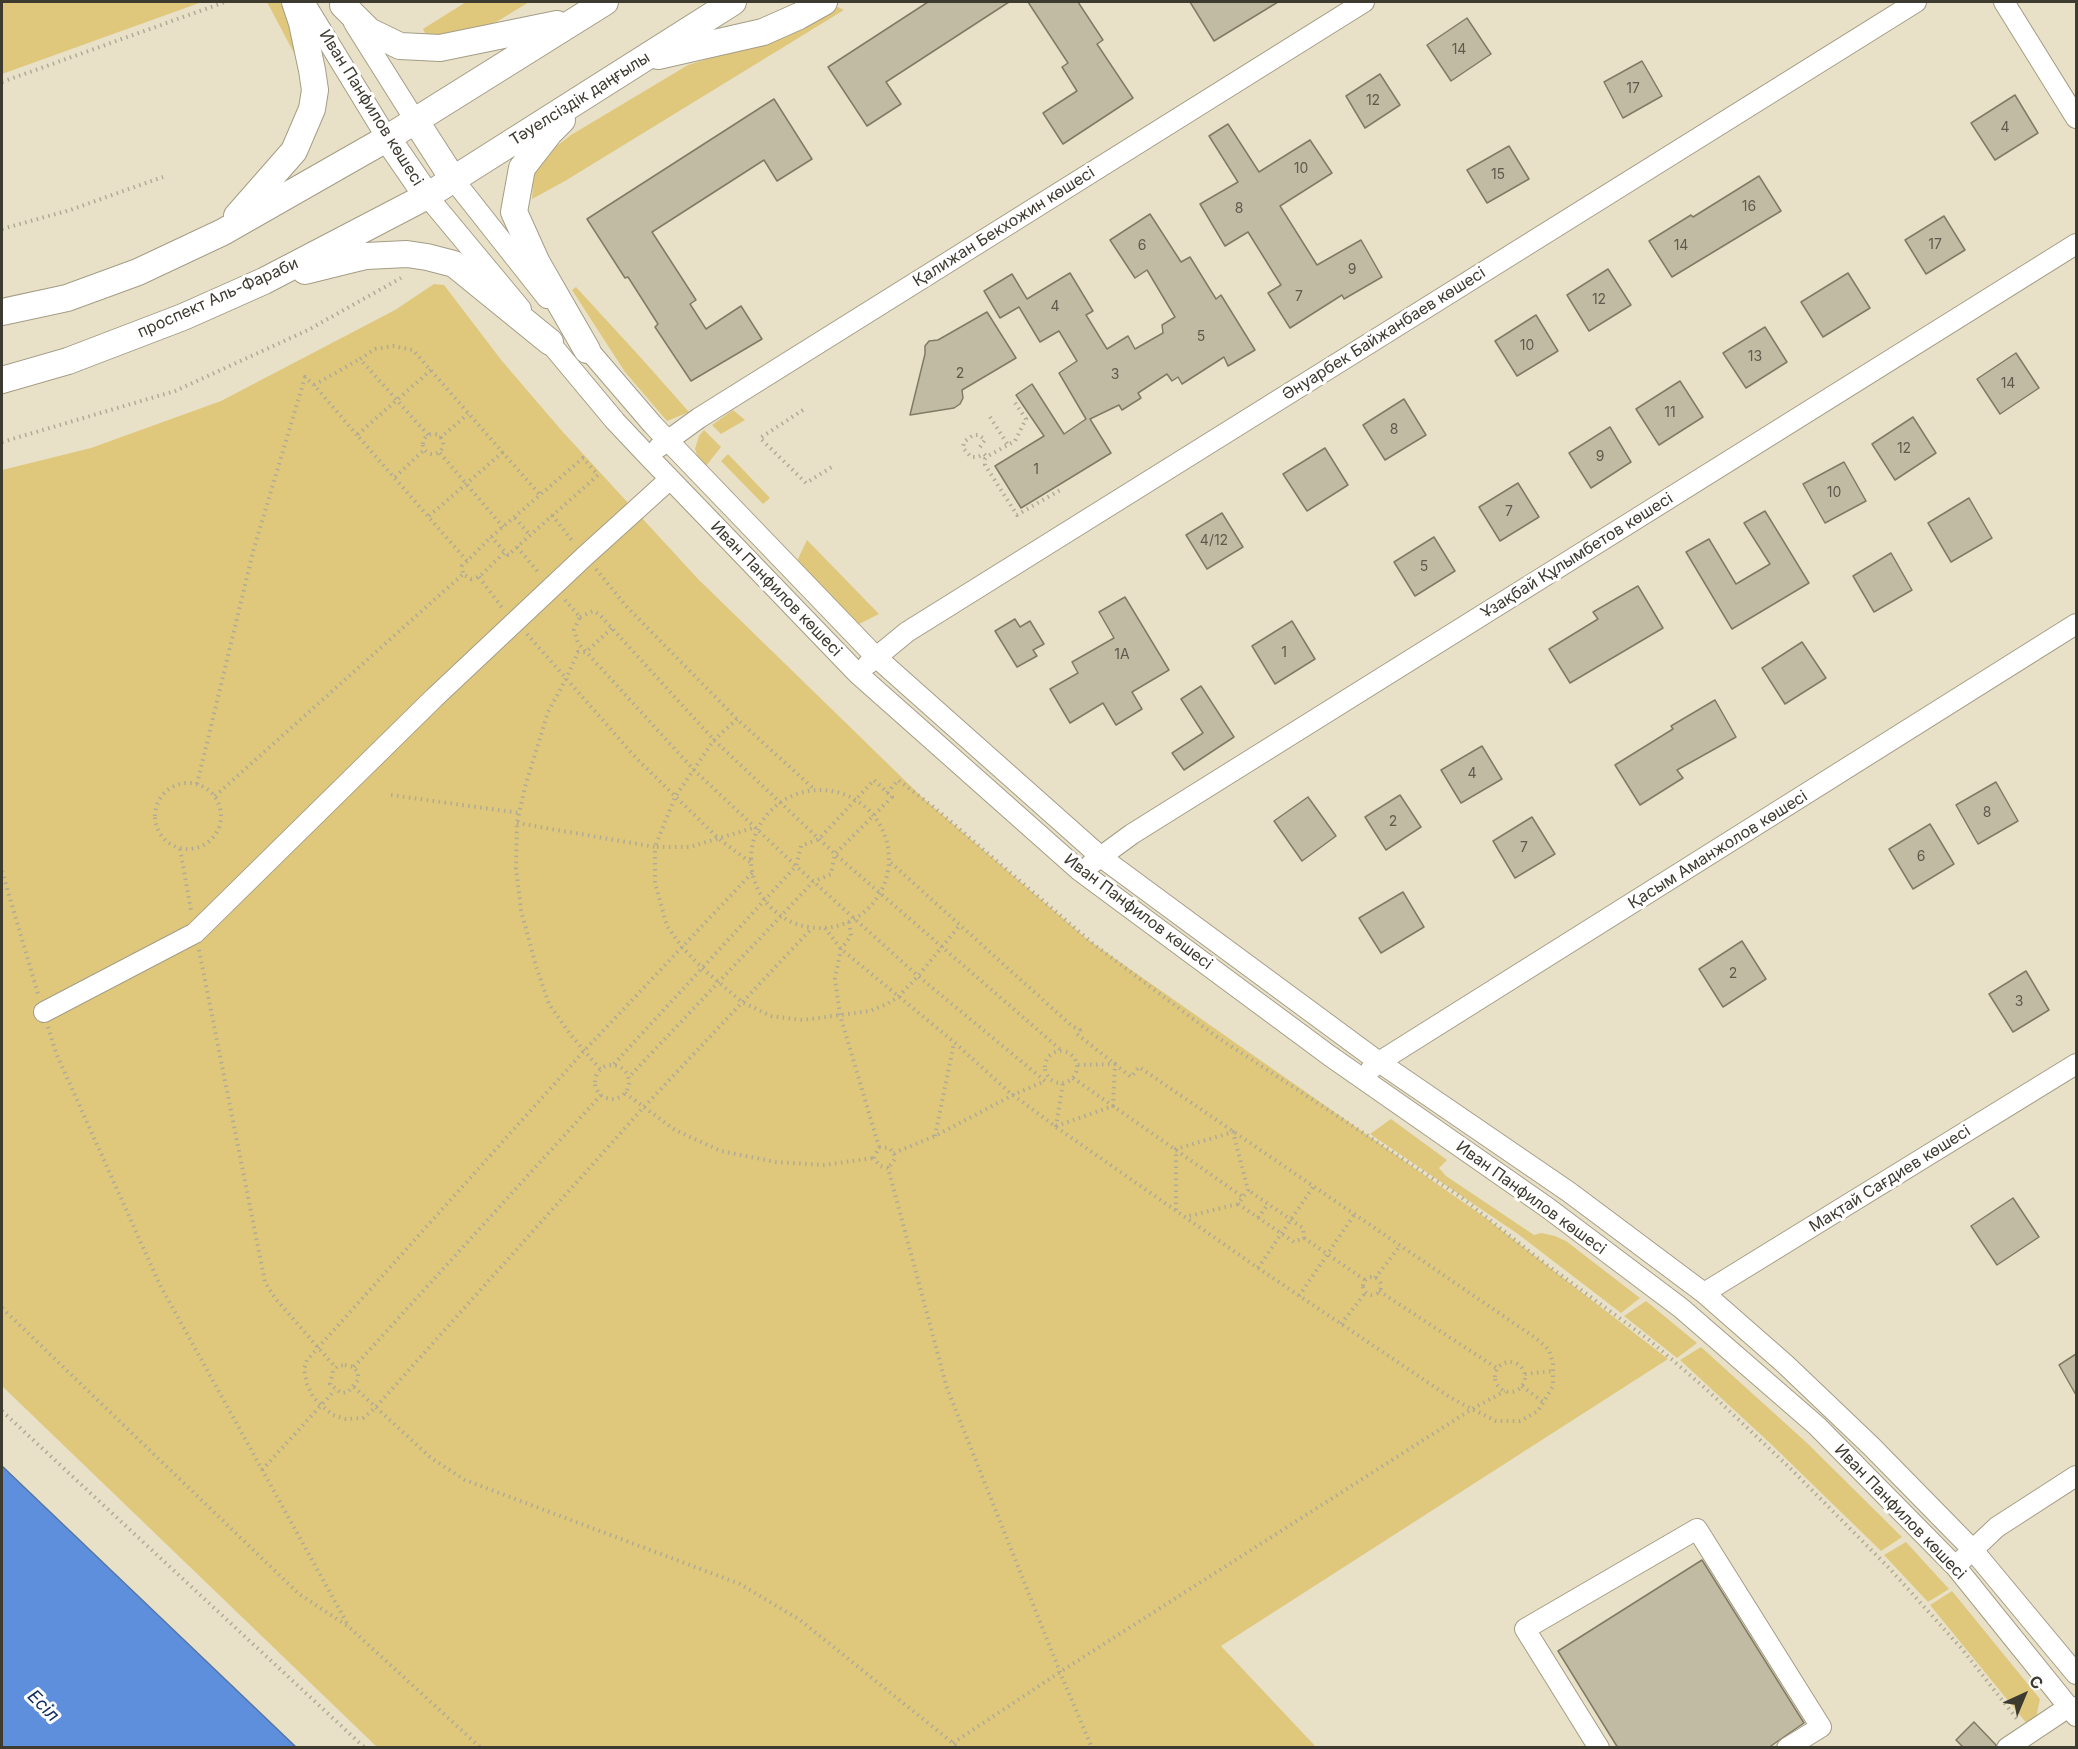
<!DOCTYPE html>
<html>
<head>
<meta charset="utf-8">
<style>
	body { margin:0 }
	#map { position:relative; width:2078px; height:1749px; overflow:hidden; background:#e8e1c8; font-family:Inter,sans-serif }
	canvas { display:block }
	.frame { position:absolute; inset:0; border:3px solid #3d3a30; pointer-events:none }
	.north { position:absolute; left:1994px; top:1665px; width:60px; height:60px; -webkit-text-stroke:4px #fff; paint-order:stroke; rotate:44deg; font-size:16px; font-weight:700; line-height:24px; text-align:center; color:#3d3a30 }
	.north::after { content:''; display:block; margin:auto; width:21px; height:27px; background:#3d3a30; clip-path:polygon(50% 0,100% 100%,50% 72%,0 100%) }
</style>
</head>
<body>
<div id="map">
<canvas width="2078" height="1749"></canvas>
<div class="frame"></div>
<div class="north">С</div>
</div>
<script>
const c = document.querySelector('canvas').getContext('2d');
c.lineJoin = 'round';
function paint(path, color) { c.fillStyle = color; c.fill(path, 'evenodd'); }
const toPath = rows => new Path2D(rows.map(r => 'M' + r).join(''));
function trace(path, color, width, dash) { c.strokeStyle = color; c.lineWidth = width; c.lineCap = dash ? 'butt' : 'round'; c.setLineDash(dash || []); c.stroke(path); }
function drawText(font, color, halo, rows, align = 'center') {
  c.font = font + ' Inter,sans-serif'; c.lineWidth = 6; c.setLineDash([]); c.textBaseline = 'middle'; c.strokeStyle = halo; c.fillStyle = color; for (const [text, x, y, turn = 0] of rows) {
    c.save(); c.translate(x, y); c.rotate((+turn || 0) * Math.PI / 180); c.textAlign = isNaN(turn) ? turn : align; if (halo) c.strokeText(text, 0, 0); c.fillText(text, 0, 0); c.restore();
  }
}
const green = toPath([
	[2,2,202,2,2,74],
	[267,2,280,2,298,35,304,72],
	[466,2,529,2,498,21,478,29,427,37,423,29],
	[838,7,844,10,565,181,532,199,534,173,549,152,571,135,688,65,796,32],
	[434,284,444,285,502,361,562,431,698,579,924,799,1087,939,1483,1216,1668,1359,1221,1646,1316,1747,377,1747,2,1386,2,470,91,448,221,401,395,310],
	[576,287,642,359,689,412,667,421,625,372,572,290],
	[733,410,745,420,721,434,712,425],
	[704,430,721,447,706,466,698,458,695,449,699,436],
	[728,454,770,498,763,504,721,461],
	[807,540,879,614,857,625,796,563],
	[1391,1119,1447,1160,1439,1168,1446,1176,1534,1235,1541,1233,1555,1236,1566,1241,1640,1298,1621,1313,1518,1234,1370,1134],
	[1646,1301,1697,1343,1677,1358,1624,1316],
	[1701,1347,1807,1443,1902,1537,1881,1551,1772,1445,1680,1360],
	[1906,1542,1949,1589,1928,1602,1884,1555],
	[1952,1591,2040,1699,2036,1718,2028,1725,1930,1605]
]);
const water = toPath([
	[2,1466,296,1747,2,1747,2,1466]
]);
const building = toPath([
	[928,2,1009,2,886,82,901,104,867,126,828,67,928,2],
	[1028,2,1078,2,1103,40,1097,44,1133,98,1063,144,1043,113,1077,91,1062,67,1068,63,1028,2],
	[1190,2,1278,2,1214,41,1190,2],
	[1467,18,1491,54,1451,81,1427,45,1467,18],
	[1642,61,1662,96,1623,118,1604,82,1642,61],
	[1380,74,1400,105,1365,128,1346,96,1380,74],
	[2015,95,2038,133,1995,160,1971,123,2015,95],
	[774,99,812,159,777,181,764,160,652,232,696,300,690,304,706,329,741,306,762,339,691,381,655,327,658,324,628,277,625,278,587,219,774,99],
	[1228,124,1259,172,1310,140,1332,173,1280,206,1317,265,1361,240,1382,277,1344,299,1342,295,1290,328,1268,293,1281,285,1248,232,1225,246,1200,204,1238,182,1209,136,1228,124],
	[1509,146,1529,179,1487,203,1467,170,1509,146],
	[1759,176,1781,211,1672,277,1649,241,1691,215,1693,217,1759,176],
	[1150,214,1181,262,1190,257,1216,299,1221,295,1255,350,1228,366,1224,357,1182,384,1178,377,1172,381,1167,374,1138,393,1141,398,1122,410,1119,405,1090,419,1111,453,1021,508,995,466,1044,436,1016,395,1032,384,1064,434,1086,419,1059,373,1077,361,1059,331,1040,342,1019,307,1000,318,984,291,1012,274,1027,299,1070,273,1093,311,1086,315,1107,349,1128,336,1135,349,1163,333,1162,325,1175,317,1147,270,1135,278,1110,240,1150,214],
	[1944,216,1965,250,1926,274,1905,240,1944,216],
	[1608,269,1631,305,1589,331,1567,295,1608,269],
	[1848,273,1870,308,1823,337,1801,302,1848,273],
	[987,312,1016,358,962,390,963,398,960,404,954,408,910,415,925,354,925,346,929,341,938,340,987,312],
	[1536,315,1558,351,1517,376,1495,341,1536,315],
	[1765,327,1787,362,1746,388,1723,353,1765,327],
	[2016,353,2039,388,2000,414,1977,379,2016,353],
	[1680,381,1703,417,1659,445,1636,409,1680,381],
	[1404,399,1426,435,1385,460,1363,425,1404,399],
	[1913,417,1936,453,1895,480,1872,444,1913,417],
	[1610,427,1631,462,1591,488,1569,453,1610,427],
	[1325,448,1348,485,1307,511,1283,474,1325,448],
	[1844,462,1866,501,1825,523,1803,484,1844,462],
	[1518,483,1539,517,1500,541,1479,507,1518,483],
	[1969,498,1992,538,1951,562,1928,523,1969,498],
	[1765,511,1809,583,1732,629,1686,552,1709,539,1736,584,1770,564,1744,523,1765,511],
	[1222,513,1243,547,1207,569,1186,535,1222,513],
	[1434,537,1455,571,1415,596,1394,562,1434,537],
	[1891,553,1912,590,1874,612,1853,576,1891,553],
	[1638,586,1663,628,1570,683,1549,649,1598,619,1593,612,1638,586],
	[1125,597,1169,670,1132,692,1142,709,1116,725,1103,703,1070,723,1050,689,1078,673,1072,662,1114,638,1099,612,1125,597],
	[1015,619,1020,627,1030,621,1044,644,1033,650,1037,656,1017,667,995,631,1015,619],
	[1292,621,1315,659,1275,684,1252,646,1292,621],
	[1802,642,1826,678,1785,704,1762,668,1802,642],
	[1201,686,1234,737,1184,770,1172,753,1203,733,1181,699,1201,686],
	[1715,700,1736,737,1677,770,1683,778,1640,805,1615,765,1673,729,1671,726,1715,700],
	[1482,746,1502,779,1461,803,1441,770,1482,746],
	[1996,782,2018,821,1978,844,1956,805,1996,782],
	[1400,795,1421,827,1386,850,1365,817,1400,795],
	[1308,797,1336,836,1302,861,1274,821,1308,797],
	[1532,817,1555,854,1515,878,1493,841,1532,817],
	[1930,824,1954,864,1913,889,1889,849,1930,824],
	[1403,892,1424,927,1381,953,1359,918,1403,892],
	[1742,941,1766,979,1723,1007,1699,969,1742,941],
	[2026,971,2049,1010,2013,1032,1989,994,2026,971],
	[2013,1198,2039,1237,1997,1265,1971,1226,2013,1198],
	[2076,1354,2076,1395,2059,1365,2076,1354],
	[1702,1560,1804,1723,1768,1748,1618,1748,1558,1651,1702,1560],
	[1974,1722,1996,1745,1995,1748,1964,1748,1956,1740,1974,1722]
]);
const path = toPath([
	[2,82,225,2],
	[2,229,70,210,163,177],
	[431,370,357,435,467,561,491,537,583,458,598,475,508,555,491,537],
	[1015,403,1026,419,1015,441,988,456,985,459,985,465,1017,515,1062,489],
	[803,410,760,438,806,483,835,465],
	[990,417,1008,445],
	'423 444a10 10 0 1 1 20 0a10 10 0 1 1-20 0Z',
	[357,435,314,385,360,359],
	[428,435,360,359,375,349,393,346,413,350,540,495],
	[440,438,468,414],
	[2,442,175,391,308,330,401,278],
	[980,447,985,440,979,435,973,435,964,442,963,448,971,457,978,457,984,454,987,457],
	[440,453,503,527],
	[395,477,424,450],
	[552,515,574,543],
	[429,516,503,452],
	[515,518,530,535],
	[517,547,539,573],
	[467,561,462,566,463,574,471,579,479,577,505,552],
	[596,569,626,606,737,719,814,789],
	[479,577,503,609],
	[565,600,580,617,574,630,578,643,694,770,796,866,918,976,1045,1081,1013,1095,935,1136,894,1153],
	[580,617,593,611,600,615,714,740,835,854,1062,1051],
	[527,634,636,758,719,839,750,862],
	[737,719,714,740,675,797,655,847,690,847,756,827],
	'155 816a33 33 0 1 1 66 0a33 33 0 1 1-66 0Z',
	[197,784,254,548,305,377,314,385],
	'751 859a69 69 0 1 1 138 0a69 69 0 1 1-138 0Z',
	[887,793,898,780,935,808,1096,946,1217,1037,1461,1197,1539,1259,1648,1339,1705,1388,1791,1469,1891,1570,1962,1649,2017,1719],
	[391,795,520,813],
	[215,796,463,574],
	[517,823,655,847,655,883,667,926,682,947,702,968,742,1002,771,1016,803,1020,870,1011,887,1004,898,997,918,976,960,925],
	[180,849,191,910],
	[2,871,38,994],
	[752,873,584,1051,307,1360,304,1369,307,1384,313,1397,321,1405,333,1415,346,1419,363,1418,375,1408,643,1108,812,928],
	[849,922,851,936,841,949,835,979,840,1015,879,1147,874,1158,880,1166,888,1168,947,1388,1060,1672,1092,1748],
	[825,928,841,949,954,1042,1009,1092,1056,1127,1258,1268,1451,1398,1472,1409,1496,1421,1520,1421,1538,1411,1553,1386,1553,1363,1549,1350,1537,1339,1139,1067,1131,1077,1077,1034,1080,1030,1072,1026,889,861],
	[199,950,265,1282,275,1298,336,1368],
	[48,1027,56,1053,159,1283,349,1627],
	'1045 1067a16 16 0 1 1 32 0a16 16 0 1 1-32 0Z',
	[614,1064,796,866,801,846,819,839,874,780,892,797,835,854,831,874,813,882,629,1077],
	'595 1082a17 17 0 1 1 34 0a17 17 0 1 1-34 0Z',
	[600,1069,570,1034,549,1004,536,966,521,910,516,868,517,823,525,787,548,712,567,677,578,652,586,652,612,628],
	[1073,1078,1243,1197],
	[625,1093,675,1130,721,1151,776,1162,824,1165,874,1158],
	[1056,1126,1113,1106,1115,1064,1076,1065],
	[1056,1127,1063,1082],
	[935,1136,954,1043],
	[879,1147,889,1148,894,1153,895,1159,888,1168],
	[1238,1204,1294,1242,1304,1238,1303,1228,1248,1190],
	[1176,1210,1176,1149,1233,1132,1248,1190,1238,1204,1185,1217],
	[1258,1218,1268,1204],
	[1304,1238,1365,1280],
	[1258,1268,1313,1187],
	'1363 1286a9 9 0 1 1 18 0a9 9 0 1 1-18 0Z',
	[1375,1278,1400,1246],
	[1379,1291,1498,1369],
	[1299,1296,1354,1215],
	[2,1308,299,1594,349,1627,481,1748],
	[1341,1324,1366,1292],
	'1495 1377a15 15 0 1 1 30 0a15 15 0 1 1-30 0Z',
	[345,1365,354,1367,358,1373,358,1380,348,1392,341,1393,330,1384,333,1371,338,1366,345,1365],
	[354,1367,601,1095],
	[1525,1374,1553,1371],
	[1522,1386,1543,1402],
	[354,1387,431,1458,465,1480,740,1584,800,1620,959,1748],
	[2,1411,365,1748],
	[262,1470,335,1390],
	[953,1743,1060,1672,1472,1409,1505,1391]
]);
const minor = toPath([
	[304,2,387,138],
	[2004,2,2076,118],
	[354,23,415,120],
	[453,179,547,298],
	[427,196,521,309],
	[540,331,615,421,648,456,858,674,1080,871,1330,1056,1548,1208,1681,1308,1817,1426,1956,1567,2076,1716],
	[580,340,653,425,876,657,1101,857,1379,1062,1569,1192,1704,1293,1785,1364,1871,1446,1972,1549,2076,1674],
	[659,447,699,418,1364,2],
	[868,664,907,632,1916,2],
	[1091,864,1132,834,2076,244],
	[44,1012,195,933,434,698,585,556,670,479],
	[1371,1069,1379,1062,2076,624],
	[1704,1293,2076,1064],
	[1963,1559,1997,1527,2076,1476],
	[1599,1748,1525,1629,1697,1529,1821,1727,1787,1748],
	[2007,1748,2070,1706]
]);
const major = toPath([
	[343,5,369,31,400,46,440,48,557,24],
	[658,56,763,32,799,16,824,2],
	[415,120,453,179],
	[562,120,550,132,522,168,514,212,537,263,587,350],
	[387,138,427,196],
	[237,216,294,151,312,109,315,90,312,70,302,23,295,2],
	[305,271,366,256,407,254,427,257,454,264,550,342],
	[2,312,67,298,138,272,223,232,386,139,605,2],
	[2,380,68,361,183,317,264,281,427,196,733,2]
]);
const numberNames = [
	["14",1459,50],
	["17",1633,89],
	["12",1373,101],
	["4",2005,128],
	["10",1301,169],
	["15",1498,175],
	["16",1749,207],
	["8",1239,209],
	["17",1935,245],
	["6",1142,246],
	["14",1681,246],
	["9",1352,270],
	["7",1299,297],
	["12",1599,300],
	["4",1055,307],
	["5",1201,337],
	["10",1527,346],
	["13",1755,357],
	["2",960,374],
	["3",1115,375],
	["14",2008,384],
	["11",1670,413],
	["8",1394,430],
	["12",1904,449],
	["9",1600,457],
	["1",1036,470],
	["10",1834,493],
	["7",1509,512],
	["4/12",1214,541],
	["5",1424,567],
	["1",1284,653],
	["1А",1122,655],
	["4",1472,774],
	["8",1987,813],
	["2",1393,822],
	["7",1524,848],
	["6",1921,857],
	["2",1733,974],
	["3",2019,1002]
];
const streetNames = [
	["Тәуелсіздік даңғылы",580,99,-32],
	["Иван Панфилов көшесі",371,108,58],
	["Қалижан Бекхожин көшесі",1004,227,-32],
	["проспект Аль-Фараби",218,298,-24],
	["Әнуарбек Байжанбаев көшесі",1384,334,-32],
	["Ұзақбай Құлымбетов көшесі",1577,556,-32],
	["Иван Панфилов көшесі",776,589,46],
	["Қасым Аманжолов көшесі",1718,850,-32],
	["Иван Панфилов көшесі",1138,912,37],
	["Мақтай Сағдиев көшесі",1890,1179,-32],
	["Иван Панфилов көшесі",1531,1198,36],
	["Иван Панфилов көшесі",1900,1512,46]
];
const waterNames = [
	["Есіл",43,1706,45]
];
paint(green, '#dfc87c');
paint(water, '#5d8fdc');
trace(water, '#5376a8', 1.5);
paint(building, '#c2bba3');
trace(building, '#817a64', 1.5);
trace(minor, '#a49d86', 22);
trace(major, '#a49d86', 28);
trace(path, '#b0aa96', 4, [1.5, 4.5]);
trace(minor, '#fff', 20);
trace(major, '#fff', 26);
drawText('14px', '#5e5a4d', null, numberNames);
drawText('16px', '#3d3a30', '#fff', streetNames);
drawText('italic 18px', '#0f3061', '#fff', waterNames);
</script>
</body>
</html>
